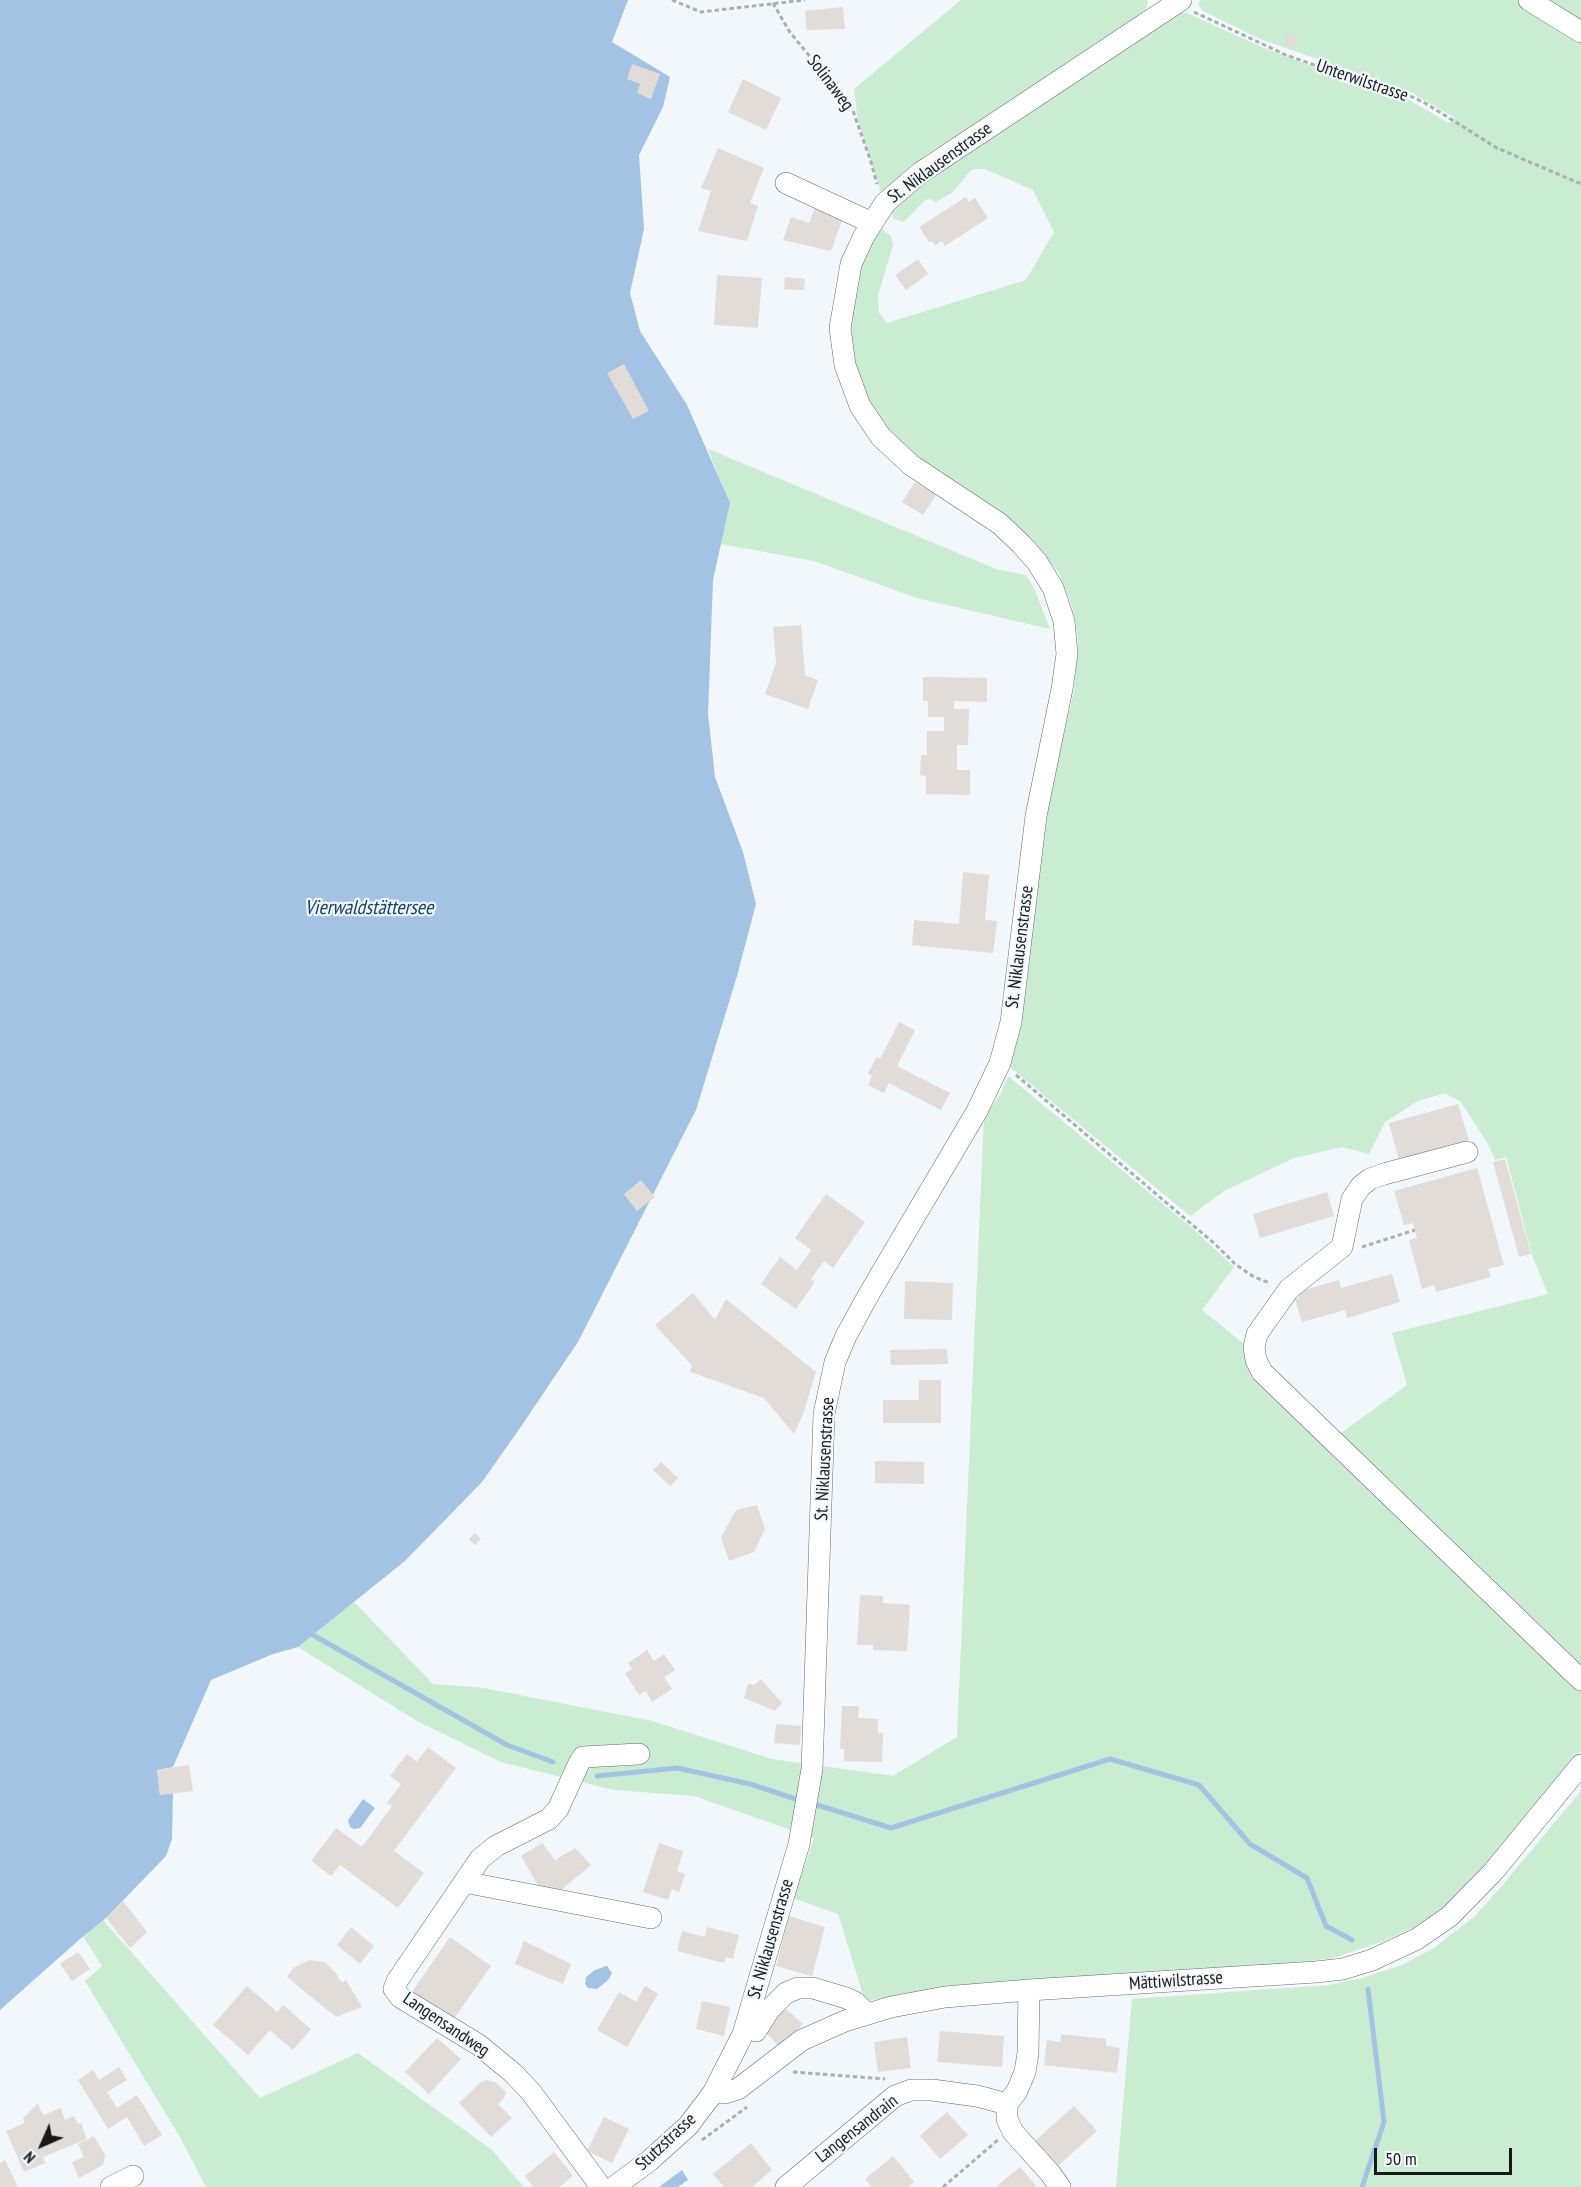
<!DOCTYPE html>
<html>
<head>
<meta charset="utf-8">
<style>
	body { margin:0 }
	#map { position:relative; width:1581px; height:2187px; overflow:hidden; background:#f1f7fb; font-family:"PT Sans Narrow",sans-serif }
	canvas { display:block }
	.north { position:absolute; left:12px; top:2115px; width:60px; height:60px; -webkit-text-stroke:4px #f1f7fb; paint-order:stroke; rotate:225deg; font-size:16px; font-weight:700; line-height:24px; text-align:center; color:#17191a }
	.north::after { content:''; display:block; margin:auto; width:21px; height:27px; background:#17191a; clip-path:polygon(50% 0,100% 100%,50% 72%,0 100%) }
	.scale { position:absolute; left:1374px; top:2148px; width:138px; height:27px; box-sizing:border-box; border:3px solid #17191a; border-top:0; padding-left:8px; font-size:18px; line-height:21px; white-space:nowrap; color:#17191a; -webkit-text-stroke:4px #f1f7fb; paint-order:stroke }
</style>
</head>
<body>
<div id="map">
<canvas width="1581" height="2187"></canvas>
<div class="north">N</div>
<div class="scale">50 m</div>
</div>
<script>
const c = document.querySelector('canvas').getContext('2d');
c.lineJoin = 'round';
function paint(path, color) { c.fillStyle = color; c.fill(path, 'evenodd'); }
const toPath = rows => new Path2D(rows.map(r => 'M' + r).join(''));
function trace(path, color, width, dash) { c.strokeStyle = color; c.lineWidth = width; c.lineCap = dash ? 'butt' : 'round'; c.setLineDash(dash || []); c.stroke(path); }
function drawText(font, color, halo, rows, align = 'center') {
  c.font = font + ' "PT Sans Narrow",sans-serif'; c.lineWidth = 4.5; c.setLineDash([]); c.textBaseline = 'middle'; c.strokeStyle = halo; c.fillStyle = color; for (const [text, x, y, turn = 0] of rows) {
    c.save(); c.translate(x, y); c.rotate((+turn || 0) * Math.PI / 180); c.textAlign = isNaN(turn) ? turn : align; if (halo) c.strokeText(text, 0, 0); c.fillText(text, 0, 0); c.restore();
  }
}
const green = toPath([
	[961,0,1147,0,1148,2,1146,11,988,117,930,152,881,192,858,121,854,89],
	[1201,0,1517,0,1581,40,1581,1671,1337,1436,1407,1385,1392,1333,1548,1294,1532,1255,1506,1157,1495,1160,1488,1144,1461,1102,1445,1093,1418,1101,1385,1122,1369,1154,1342,1147,1294,1158,1224,1191,1190,1216,1010,1067,1019,1021,1036,853,1074,691,1078,638,1072,606,1059,573,1025,533,939,476,887,433,861,390,849,339,854,276,880,228,891,236,893,245,878,295,879,313,887,323,1026,280,1054,232,1033,190,985,169,974,169,971,170,953,192,936,202,930,199,925,200,904,222,894,219,890,209,897,200,1175,13,1187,13,1264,48,1311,66,1397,93,1449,123,1455,118,1407,90,1260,39,1203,11,1198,3],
	[1545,0,1581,0,1581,22],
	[708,449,996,569,1026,575,1034,588,1050,629,917,598,814,561,721,544,729,503],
	[1008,1076,1192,1228,1234,1267,1202,1310,1249,1348,1581,1683,1581,1751,1518,1829,1475,1878,1447,1905,1415,1927,1384,1941,1333,1958,1292,1963,981,1983,865,2001,838,1914,793,1898,814,1838,694,1796,614,1790,501,1762,417,1721,298,1647,354,1602,433,1684,484,1688,652,1721,772,1759,893,1776,957,1737,984,1117,1000,1095],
	[1581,1791,1581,2187,1116,2187,1132,1999,1329,1985,1362,1978,1402,1965,1434,1948,1475,1916,1500,1888],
	[103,1920,260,2098,358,2053,492,2150,524,2187,206,2187,180,2137,85,1981,102,1966,83,1936]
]);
const water = toPath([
	[0,0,628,0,612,42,670,77,663,107,639,155,644,229,630,293,640,331,687,405,730,503,713,580,708,714,715,777,743,852,756,904,737,976,696,1110,578,1342,520,1428,482,1482,406,1560,298,1647,273,1654,211,1680,173,1767,157,1770,160,1795,173,1793,172,1839,166,1856,106,1918,80,1939,0,2010],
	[363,1799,375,1808,360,1828,354,1829,350,1827,348,1820],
	[607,1966,612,1973,608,1980,597,1989,588,1988,585,1984,586,1977,595,1970],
	[682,2170,688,2180,678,2187,659,2187]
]);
const stream = toPath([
	[313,1635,507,1745,553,1762],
	[597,1776,677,1768,750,1784,802,1801],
	[811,1803,891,1828,1110,1759,1199,1785,1250,1844,1307,1878,1326,1926,1352,1940],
	[1362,2187,1384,2122,1368,1989]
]);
const building = toPath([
	[843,7,845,29,807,30,805,11],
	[1288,34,1299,38,1294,49,1284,44],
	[632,64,660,74,651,99,637,93,640,84,627,79],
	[743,79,781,98,766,130,728,112],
	[718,148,764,168,750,203,758,206,747,241,698,231,711,191,701,188],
	[966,197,969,202,975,198,988,218,945,246,942,241,935,245,932,241,929,242,919,227],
	[815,208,843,218,831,251,783,240,791,217,809,223],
	[918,259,928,274,906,290,895,275],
	[717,275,762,278,758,328,714,325],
	[785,277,805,279,804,290,784,289],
	[624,364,649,411,633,419,607,373],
	[915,482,936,495,923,515,902,502],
	[801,625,805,675,818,680,808,709,765,694,776,663,773,627],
	[923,677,987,678,987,702,954,701,954,709,969,709,968,745,957,745,957,770,970,770,970,795,926,794,926,776,920,775,921,755,927,755,927,731,944,731,944,717,928,717,928,701,923,701],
	[963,872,989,875,985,920,997,921,993,953,912,945,914,920,959,924],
	[899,1022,915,1030,897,1066,950,1093,941,1110,889,1083,884,1093,868,1085,872,1076,868,1073,877,1057,880,1059],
	[1458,1104,1469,1141,1399,1161,1389,1123],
	[1505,1159,1531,1254,1519,1257,1493,1162],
	[1477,1168,1504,1265,1488,1269,1491,1277,1436,1292,1434,1285,1422,1289,1409,1240,1417,1238,1413,1223,1404,1225,1394,1191],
	[641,1180,655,1197,637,1211,624,1194],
	[1327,1192,1334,1216,1260,1238,1253,1214],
	[826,1194,865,1222,833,1268,824,1261,811,1279,815,1282,796,1309,761,1284,780,1257,797,1270,811,1250,795,1238],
	[1392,1274,1400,1302,1347,1318,1345,1310,1302,1322,1295,1299,1299,1298,1297,1292,1339,1280,1341,1288],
	[905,1281,953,1283,952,1320,904,1319],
	[693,1293,715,1320,726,1299,816,1372,803,1414,794,1434,764,1398,690,1372,692,1366,655,1325],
	[947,1349,948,1364,891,1365,890,1350],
	[919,1380,941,1380,941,1423,883,1423,883,1400,919,1400],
	[875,1461,924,1462,924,1484,875,1483],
	[661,1462,678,1478,670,1486,653,1470],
	[757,1505,765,1529,754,1552,729,1561,721,1537,736,1510],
	[475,1533,481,1539,475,1545,469,1539],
	[860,1595,883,1596,883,1603,910,1605,907,1651,873,1650,873,1645,857,1645],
	[647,1650,654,1661,664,1654,675,1670,664,1677,672,1689,652,1702,646,1691,639,1695,625,1673,632,1669,628,1663],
	[761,1679,782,1703,775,1711,744,1698,748,1684,754,1685],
	[842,1706,859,1706,858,1718,878,1719,878,1733,883,1733,882,1762,844,1761,844,1749,840,1749],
	[776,1724,801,1726,800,1745,774,1743],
	[428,1747,456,1768,394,1851,424,1873,398,1908,340,1865,331,1876,311,1861,336,1828,362,1847,392,1806,387,1803,401,1784,390,1776,407,1754,417,1762],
	[189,1765,193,1791,160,1795,157,1770],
	[542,1843,555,1860,575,1848,591,1865,561,1890,550,1894,539,1887,521,1856],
	[659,1843,683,1851,677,1871,685,1874,679,1892,672,1889,668,1900,643,1892],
	[123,1901,147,1932,130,1948,106,1918],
	[789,1916,825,1927,812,1976,776,1966],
	[351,1927,374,1946,360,1964,337,1945],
	[707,1927,739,1935,733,1959,726,1957,724,1963,677,1951,682,1931,705,1937],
	[450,1937,491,1966,453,2020,412,1992],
	[524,1941,571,1964,563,1984,515,1964],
	[78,1952,90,1969,72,1981,60,1964],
	[309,1960,325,1962,335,1972,342,1983,346,1980,362,2007,336,2017,287,1977,293,1968],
	[247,1986,277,2012,283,2005,311,2029,293,2050,270,2030,248,2055,213,2025],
	[645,1986,658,1994,627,2047,597,2030,619,1992,636,2002],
	[702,2001,730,2007,724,2036,696,2029],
	[785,2008,803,2024,781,2048,764,2031],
	[940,2031,1004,2036,1002,2067,937,2062],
	[1061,2034,1106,2039,1106,2046,1120,2048,1117,2073,1044,2065,1047,2040,1060,2042],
	[907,2037,911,2068,878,2072,874,2042],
	[437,2038,461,2059,429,2094,405,2072],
	[119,2067,127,2080,107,2092,117,2108,137,2095,162,2135,144,2146,127,2117,108,2129,78,2080,93,2070,99,2080],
	[486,2080,495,2082,506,2092,504,2098,498,2104,512,2118,491,2137,459,2103,480,2083],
	[38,2103,41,2112,42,2111,44,2115,61,2108,65,2120,74,2116,78,2124,81,2123,87,2139,43,2157,45,2163,24,2172,6,2131,25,2123,23,2118],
	[1074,2106,1097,2131,1058,2166,1035,2141],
	[947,2112,968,2135,940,2159,920,2136],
	[604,2117,629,2129,612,2163,587,2151],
	[94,2136,105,2155,103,2165,79,2178,72,2162,84,2157,78,2144],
	[751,2143,772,2170,752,2187,724,2187,713,2174],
	[554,2152,573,2176,559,2187,533,2187,525,2176],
	[893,2156,914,2182,908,2187,872,2187,865,2179],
	[5,2160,18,2187,0,2187,0,2163],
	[1020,2167,1037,2187,996,2187]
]);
const path = toPath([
	[672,0,701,12,805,0],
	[773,3,789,31,852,108,871,162,877,184],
	[1194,12,1286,55,1323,68,1393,88,1425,103,1497,148,1581,184],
	[1016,1075,1215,1244,1235,1264,1254,1277,1270,1283],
	[1362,1247,1415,1230],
	[793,2072,885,2079],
	[702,2140,747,2107],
	[943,2187,998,2140]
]);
const minor = toPath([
	[1529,0,1581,32],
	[786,183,872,223],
	[1467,1152,1384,1174,1370,1179,1361,1186,1352,1199,1342,1247,1289,1289,1257,1334,1254,1347,1256,1360,1262,1372,1581,1680],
	[464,1882,651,1918],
	[1029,1990,1028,2053,1025,2072,1017,2091,1007,2104,1007,2119,1013,2132,1050,2173,1060,2187],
	[745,2027,756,2031,769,2010,786,1993,798,1988,813,1988,846,1998,855,2002,867,2014],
	[713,2093,725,2093,738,2089,802,2040,845,2021,891,2007,945,1997,1029,1990,1316,1972,1343,1969,1372,1960,1417,1939,1450,1916,1493,1872,1581,1765],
	[111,2187,133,2176],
	[601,2187,531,2092,513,2073,479,2045,400,1997,394,1989,397,1981,480,1859,496,1846,549,1819,558,1809,579,1763,583,1757,639,1754],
	[614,2187,649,2161,688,2126,713,2093,743,2034,799,1844,812,1769,824,1414,835,1362,846,1336,869,1294,977,1111,1000,1063,1011,1022,1036,816,1062,689,1067,654,1064,621,1053,588,1037,562,1021,544,1000,524,911,465,881,437,860,406,845,365,840,328,851,264,864,236,885,203,920,173,1181,0],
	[786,2187,895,2096,911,2090,932,2090,977,2096,1007,2104]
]);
const streetNames = [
	["Unterwilstrasse",1362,81,19],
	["Solinaweg",830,83,53],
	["St. Niklausenstrasse",940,163,-36],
	["St. Niklausenstrasse",1020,947,-83],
	["St. Niklausenstrasse",825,1459,-87],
	["St. Niklausenstrasse",771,1939,-74],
	["Mättiwilstrasse",1176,1981,-4],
	["Langensandweg",446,2025,34],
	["Langensandrain",857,2129,-38],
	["Stutzstrasse",666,2142,-43]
];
const waterNames = [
	["Vierwaldstättersee",369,908]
];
paint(green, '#caecd0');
paint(water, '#a3c3e5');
trace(stream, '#a3c3e5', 5);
paint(building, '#e1dcd7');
trace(minor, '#666b6e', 22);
trace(path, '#aaafb2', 3, [4.5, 3]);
trace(minor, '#fff', 21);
drawText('18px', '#17191a', '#f1f7fb', streetNames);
drawText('italic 20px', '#13416c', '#f1f7fb', waterNames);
</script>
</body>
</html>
